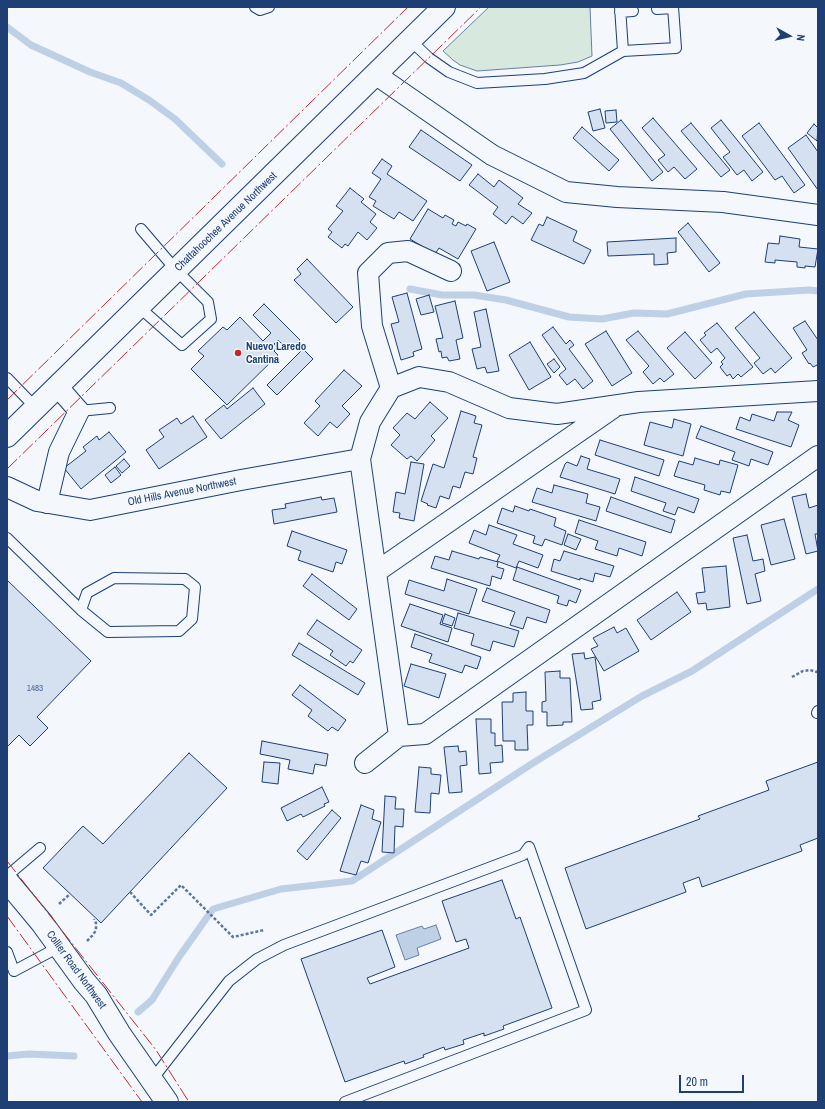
<!DOCTYPE html>
<html>
<head>
<meta charset="utf-8">
<style>
	body { margin:0 }
	#map { position:relative; width:825px; height:1109px; overflow:hidden; background:#f4f7fb; font-family:"Archivo Narrow",sans-serif }
	canvas { display:block }
	.frame { position:absolute; inset:0; border:8px solid #1d3f73; pointer-events:none }
	.north { position:absolute; left:769px; top:16px; width:40px; height:40px; -webkit-text-stroke:3px #f4f7fb; paint-order:stroke; rotate:98deg; font-size:11px; font-weight:700; line-height:16px; text-align:center; color:#1d3f73 }
	.north::after { content:''; display:block; margin:auto; width:14px; height:18px; background:#1d3f73; clip-path:polygon(50% 0,100% 100%,50% 72%,0 100%) }
	.scale { position:absolute; left:679px; top:1075px; width:65px; height:18px; box-sizing:border-box; border:2px solid #1d3f73; border-top:0; padding-left:5px; font-size:12px; line-height:14px; white-space:nowrap; color:#1d3f73; -webkit-text-stroke:3px #f4f7fb; paint-order:stroke }
</style>
</head>
<body>
<div id="map">
<canvas width="825" height="1109"></canvas>
<div class="frame"></div>
<div class="north">N</div>
<div class="scale">20 m</div>
</div>
<script>
const c = document.querySelector('canvas').getContext('2d');
c.lineJoin = 'round';
function paint(path, color) { c.fillStyle = color; c.fill(path, 'evenodd'); }
const toPath = rows => new Path2D(rows.map(r => 'M' + r).join(''));
function trace(path, color, width, dash) { c.strokeStyle = color; c.lineWidth = width; c.lineCap = dash ? 'butt' : 'round'; c.setLineDash(dash || []); c.stroke(path); }
function drawText(font, color, halo, rows, align = 'center') {
  c.font = font + ' "Archivo Narrow",sans-serif'; c.lineWidth = 3; c.setLineDash([]); c.textBaseline = 'middle'; c.strokeStyle = halo; c.fillStyle = color; for (const [text, x, y, turn = 0] of rows) {
    c.save(); c.translate(x, y); c.rotate((+turn || 0) * Math.PI / 180); c.textAlign = isNaN(turn) ? turn : align; if (halo) c.strokeText(text, 0, 0); c.fillText(text, 0, 0); c.restore();
  }
}
const green = toPath([
	[489,7,590,7,592,56,578,62,560,65,477,71,460,65,453,60,443,51,489,7]
]);
const water = toPath([
	[436,925,441,939,417,948,419,955,405,960,396,935,422,926,424,929,436,925]
]);
const stream = toPath([
	[7,27,31,45,90,72,121,83,149,100,175,119,222,164],
	[410,289,442,295,474,295,506,300,569,317,602,319,634,313,667,314,746,294,809,290,818,291],
	[138,1012,152,1000,179,957,213,909,281,889,352,881,533,763,642,696,692,671,818,589],
	[7,1056,29,1054,74,1056]
]);
const building = toPath([
	[600,109,605,128,593,131,588,112,600,109],
	[616,110,617,122,606,123,605,111,616,110],
	[653,118,697,169,685,179,674,167,668,172,658,160,665,155,642,128,653,118],
	[621,120,663,172,652,181,610,129,621,120],
	[721,120,763,172,752,181,744,170,737,175,723,157,730,152,711,128,721,120],
	[691,123,730,170,721,177,681,131,691,123],
	[759,123,805,185,794,193,782,176,775,180,742,136,759,123],
	[814,124,818,128,817,141,807,133,814,124],
	[582,127,619,160,609,171,573,138,582,127],
	[421,130,472,165,460,181,409,147,421,130],
	[806,135,818,152,818,190,788,148,806,135],
	[382,159,392,166,387,174,427,201,413,221,399,212,394,219,373,206,376,201,369,197,381,179,372,173,382,159],
	[478,174,494,187,499,180,523,198,518,204,532,213,523,224,512,216,506,224,493,214,498,207,469,185,478,174],
	[350,188,364,199,361,202,376,214,370,222,377,228,367,240,358,232,348,246,345,244,342,248,328,237,332,232,328,229,343,211,336,206,350,188],
	[428,209,443,218,445,215,454,220,452,224,456,226,458,222,466,226,467,224,476,229,458,259,439,248,435,254,410,239,428,209],
	[547,217,577,231,573,241,591,250,584,264,531,240,539,224,543,226,547,217],
	[688,223,720,263,709,272,678,232,688,223],
	[780,236,800,239,799,247,818,249,815,267,805,266,805,268,797,267,797,262,775,260,775,263,765,262,768,243,779,244,780,236],
	[676,238,676,252,667,253,668,264,654,265,654,254,608,256,607,242,676,238],
	[494,242,510,282,487,291,471,251,494,242],
	[307,259,353,307,336,323,294,280,301,274,297,269,307,259],
	[407,293,422,349,413,352,414,356,401,360,391,324,399,322,392,297,407,293],
	[429,295,434,312,421,315,416,299,429,295],
	[455,301,463,338,456,340,460,359,449,361,447,357,442,358,441,351,439,352,436,339,443,338,435,306,455,301],
	[264,304,300,340,289,351,278,340,274,344,277,348,274,351,278,355,227,405,191,369,204,356,198,351,223,327,227,330,240,317,263,341,271,333,253,315,264,304],
	[486,309,499,371,487,373,485,367,477,369,472,349,481,347,474,312,486,309],
	[754,312,792,358,775,373,771,368,763,374,754,363,760,358,735,328,754,312],
	[805,321,818,340,818,367,817,365,813,367,810,363,809,364,802,353,807,350,793,328,805,321],
	[717,323,753,367,741,377,738,374,733,379,730,374,727,376,720,367,723,364,721,362,725,358,717,348,711,353,700,340,706,335,704,333,717,323],
	[553,327,566,344,570,340,574,345,569,349,593,381,583,389,575,379,567,385,559,375,566,369,542,335,553,327],
	[606,331,632,373,612,386,585,344,606,331],
	[638,331,674,374,664,382,660,378,653,384,643,372,649,366,626,340,638,331],
	[685,332,712,363,695,379,667,348,685,332],
	[530,342,551,377,529,390,509,355,530,342],
	[303,349,313,359,277,395,267,385,303,349],
	[554,359,560,367,554,373,547,364,554,359],
	[344,370,362,386,342,406,350,414,337,428,330,422,318,436,304,423,320,406,315,401,344,370],
	[253,388,265,404,221,439,205,420,224,405,227,409,253,388],
	[430,402,448,418,431,436,435,440,417,461,411,456,407,459,391,445,400,435,393,428,407,413,415,419,430,402],
	[461,411,476,416,474,423,482,425,473,457,477,458,473,474,465,472,460,488,453,486,449,499,440,496,436,508,427,505,428,504,421,501,433,464,444,468,461,411],
	[777,412,792,412,788,420,799,425,791,447,736,429,740,417,750,421,752,414,774,421,777,412],
	[193,416,207,437,159,469,146,450,164,437,159,430,177,418,181,424,193,416],
	[674,419,691,424,683,456,644,445,650,422,672,428,674,419],
	[701,426,773,452,768,465,751,459,749,466,732,460,735,452,696,438,701,426],
	[109,432,126,452,81,489,64,468,86,451,83,447,97,436,99,440,109,432],
	[600,440,664,460,659,476,595,455,600,440],
	[581,456,590,459,587,469,620,479,615,494,560,477,565,464,567,462,577,466,581,456],
	[695,458,719,465,720,460,738,465,730,493,721,491,720,495,704,490,705,485,674,476,679,461,693,465,695,458],
	[124,459,130,466,122,473,116,466,124,459],
	[411,462,424,464,414,521,399,518,400,513,393,512,396,492,405,494,411,462],
	[115,467,121,475,111,483,105,475,115,467],
	[635,477,699,499,694,513,678,507,675,515,663,511,666,503,631,491,635,477],
	[554,485,588,494,586,503,600,507,596,521,532,502,537,488,552,493,554,485],
	[806,494,809,508,818,505,818,534,815,534,818,551,806,554,792,497,806,494],
	[321,497,322,500,334,498,337,512,274,524,272,510,286,508,285,504,321,497],
	[611,497,675,520,671,533,606,511,611,497],
	[515,506,529,511,530,509,556,518,554,526,566,531,562,545,545,539,542,546,533,543,535,536,497,523,502,508,513,512,515,506],
	[784,519,795,559,771,565,761,525,784,519],
	[579,520,646,542,642,556,619,548,617,556,595,549,598,541,575,533,579,520],
	[489,525,517,535,513,544,543,555,538,568,519,561,516,568,497,561,500,555,469,543,474,530,486,535,489,525],
	[292,531,347,550,342,564,336,562,333,572,298,560,301,551,287,546,292,531],
	[568,534,581,539,576,550,564,545,568,534],
	[747,535,753,561,763,559,765,571,755,574,761,601,747,604,733,538,747,535],
	[452,551,479,559,480,557,498,562,497,567,504,569,501,579,492,576,490,586,431,568,435,556,449,560,452,551],
	[564,551,614,566,610,577,595,573,593,582,580,578,580,580,551,571,554,559,560,561,564,551],
	[726,566,730,607,707,610,706,603,698,604,696,593,705,592,702,568,726,566],
	[517,567,581,590,576,603,569,600,567,606,557,603,559,596,513,580,517,567],
	[312,574,357,609,349,620,303,586,312,574],
	[447,579,477,589,469,614,405,594,409,580,444,591,447,579],
	[7,580,91,661,37,717,48,728,30,746,19,735,7,747,7,580],
	[487,588,550,610,546,623,527,617,523,629,510,625,515,612,482,601,487,588],
	[677,592,691,612,651,640,637,620,677,592],
	[410,604,443,615,440,624,452,628,448,642,401,626,410,604],
	[458,613,519,631,514,647,493,641,490,651,471,645,474,634,454,628,458,613],
	[445,614,455,618,452,626,442,623,445,614],
	[317,620,362,650,353,663,350,661,346,666,330,655,333,651,307,634,317,620],
	[614,627,617,633,626,628,639,651,604,671,591,649,598,646,593,638,614,627],
	[415,634,481,657,477,669,465,665,462,673,429,662,432,654,411,647,415,634],
	[299,643,365,683,358,695,292,655,299,643],
	[584,653,585,659,595,657,601,700,592,702,593,709,581,710,572,654,584,653],
	[411,664,446,674,439,698,404,686,411,664],
	[560,671,560,678,570,678,572,722,563,722,563,725,547,726,547,712,542,712,542,702,546,701,545,672,560,671],
	[300,685,346,720,338,731,332,727,328,731,308,716,312,710,292,695,300,685],
	[526,692,526,711,533,711,533,725,527,725,528,750,515,750,515,741,503,741,502,702,513,702,513,693,526,692],
	[476,719,491,719,491,733,495,733,495,746,502,745,503,762,490,763,491,773,479,774,476,719],
	[262,741,328,754,326,766,315,764,313,774,288,769,290,760,260,754,262,741],
	[458,746,459,752,466,751,467,765,460,766,462,792,449,793,444,747,458,746],
	[189,753,227,788,101,923,43,868,83,826,103,844,189,753],
	[264,762,280,763,278,784,262,782,264,762],
	[818,762,818,838,800,845,802,851,702,887,699,877,683,883,686,892,586,929,565,868,700,819,698,816,769,790,766,781,818,762],
	[419,767,431,768,431,774,441,775,439,794,431,793,430,813,415,812,419,767],
	[322,787,329,802,324,804,325,806,303,817,301,814,287,821,281,808,322,787],
	[385,796,396,797,395,809,404,809,403,827,395,826,394,853,382,852,385,796],
	[361,805,374,810,372,819,381,822,368,863,361,861,356,875,340,871,361,805],
	[332,810,341,818,307,860,297,851,332,810],
	[502,880,516,919,520,917,552,1008,503,1026,504,1029,484,1036,484,1033,463,1040,464,1044,445,1050,444,1047,423,1055,424,1057,405,1064,404,1061,345,1082,301,959,382,930,395,967,367,978,370,984,469,948,466,939,456,942,442,901,502,880]
]);
const path = toPath([
	[792,677,803,671,810,670,817,672,818,671],
	[130,892,151,915,181,885,233,937,264,930],
	[59,904,70,894],
	[87,941,93,935,96,930,96,923,94,919]
]);
const service = toPath([
	[255,7,260,10,269,7],
	[620,7,623,51,676,48,673,7],
	[657,9,673,8],
	[620,12,633,11],
	[410,40,429,58,449,72,477,83,545,79,584,73,623,51],
	[139,307,182,345,211,319,208,302,176,270,141,229],
	[7,378,36,408],
	[79,411,110,408],
	[7,538,81,610,108,632,179,631,192,619,195,587,185,579,114,578,87,593,81,610],
	[817,713,818,711],
	[7,876,40,848],
	[7,952,14,971,59,947],
	[151,1081,229,981,257,959,284,945,523,855,529,847],
	[345,1102,586,1010,529,847]
]);
const minor = toPath([
	[375,74,492,155,566,192,617,197,723,202,818,215],
	[391,388,372,326,368,273,388,253,408,251,451,271],
	[7,487,37,501,90,510,241,480,360,459],
	[47,503,59,452,79,411,57,386],
	[376,572,613,408],
	[399,736,425,734,818,456],
	[365,763,399,736,360,459,370,422,391,388,419,377,449,382,509,408,557,414,639,402,818,391]
]);
const tertiary = toPath([
	[7,436,444,7],
	[7,881,42,923,84,981,96,995,119,1033,167,1102]
]);
const power = toPath([
	[7,400,408,7],
	[7,469,481,7],
	[7,861,156,1050,189,1102],
	[7,916,142,1102]
]);
const markers = [
	[238,353,4,"#c62828"]
];
const numberNames = [
	["1483",35,689]
];
const streetNames = [
	["Chattahoochee Avenue Northwest",226,222,-44],
	["Old Hills Avenue Northwest",182,492,-11],
	["Collier Road Northwest",76,970,54]
];
const poiNames = [
	["Nuevo Laredo",246,347],
	["Cantina",246,360]
];
paint(green, '#d7e8df');
trace(green, '#687fa3', 1);
paint(water, '#bed0e5');
trace(water, '#687fa3', 1);
trace(stream, '#bed0e5', 7);
paint(building, '#d5e0f0');
trace(building, '#1d3f73', 1);
trace(service, '#1d3f73', 12);
trace(minor, '#1d3f73', 22);
trace(tertiary, '#1d3f73', 24);
trace(path, '#5e769c', 2.5, [3, 2]);
trace(service, '#f4f7fb', 10);
trace(minor, '#f4f7fb', 20);
trace(tertiary, '#f4f7fb', 22);
trace(power, '#c62828', 1, [14, 3, 2, 3]);
for (const [x, y, r, color] of markers) { const dot = new Path2D(); dot.arc(x, y, r, 0, 2 * Math.PI); c.fillStyle = color; c.fill(dot); trace(dot, '#f4f7fb', 1.5); }
drawText('9px', '#4b6792', null, numberNames);
drawText('11px', '#1d3f73', '#f4f7fb', streetNames);
drawText('bold 11px', '#1d3f73', '#f4f7fb', poiNames, 'left');
</script>
</body>
</html>
